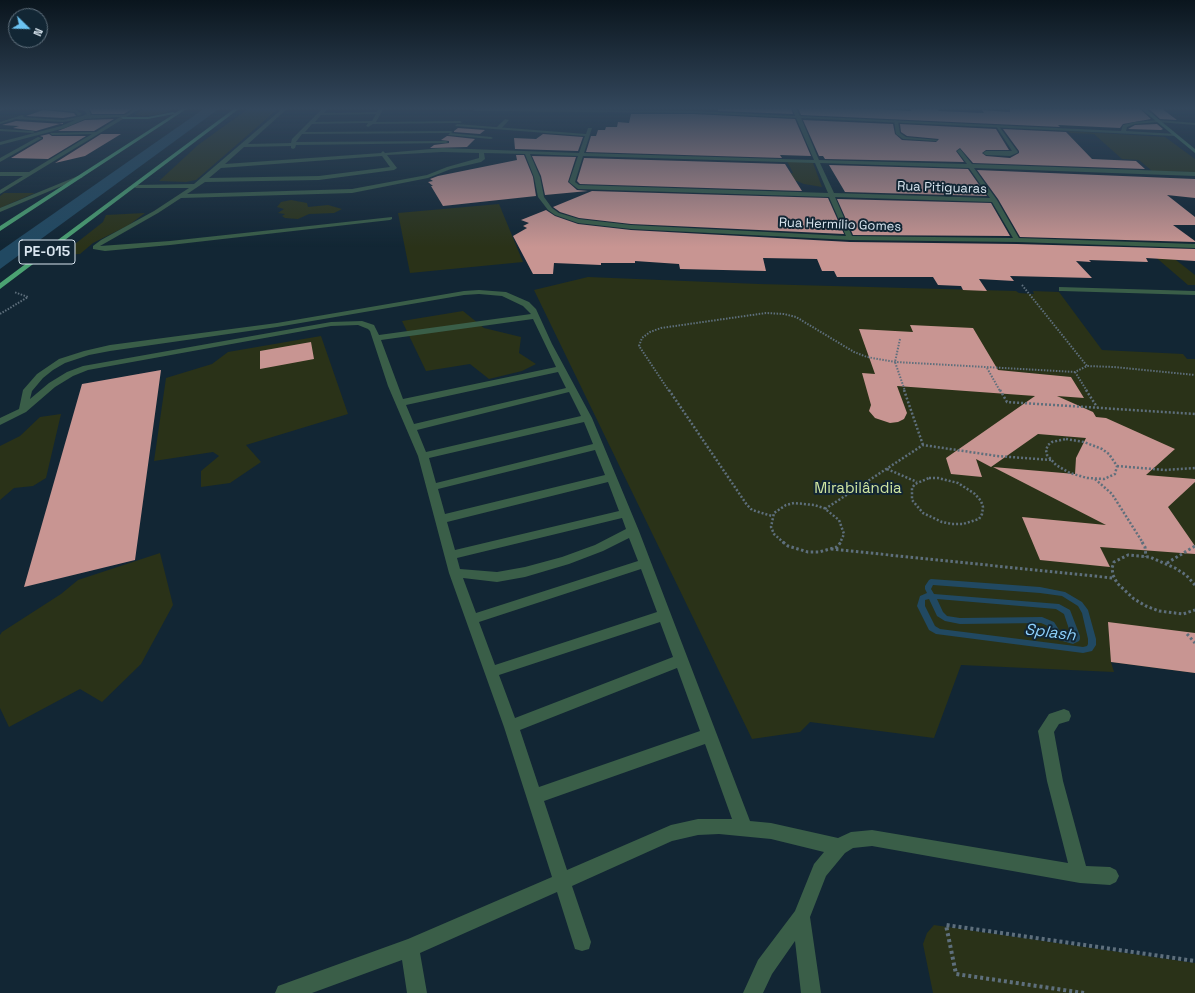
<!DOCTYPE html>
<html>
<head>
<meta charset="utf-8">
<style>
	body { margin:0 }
	#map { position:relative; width:1195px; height:993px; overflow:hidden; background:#122634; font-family:"Space Grotesk",sans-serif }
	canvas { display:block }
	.north { position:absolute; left:8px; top:8px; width:40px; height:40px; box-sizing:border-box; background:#122634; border:1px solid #62727f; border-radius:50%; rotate:113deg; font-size:11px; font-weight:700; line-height:16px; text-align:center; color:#d9e5ef }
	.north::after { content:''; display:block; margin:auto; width:14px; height:18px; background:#6bc3f2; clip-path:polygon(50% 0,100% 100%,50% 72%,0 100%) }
</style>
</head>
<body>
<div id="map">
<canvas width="1195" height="993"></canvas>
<div class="north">N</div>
</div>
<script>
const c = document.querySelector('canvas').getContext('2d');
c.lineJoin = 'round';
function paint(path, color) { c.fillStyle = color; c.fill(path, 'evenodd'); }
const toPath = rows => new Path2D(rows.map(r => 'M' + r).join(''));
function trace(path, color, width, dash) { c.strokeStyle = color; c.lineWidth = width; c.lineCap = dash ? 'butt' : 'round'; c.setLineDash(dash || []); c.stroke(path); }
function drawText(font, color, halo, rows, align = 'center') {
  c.font = font + ' "Space Grotesk",sans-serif'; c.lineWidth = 4; c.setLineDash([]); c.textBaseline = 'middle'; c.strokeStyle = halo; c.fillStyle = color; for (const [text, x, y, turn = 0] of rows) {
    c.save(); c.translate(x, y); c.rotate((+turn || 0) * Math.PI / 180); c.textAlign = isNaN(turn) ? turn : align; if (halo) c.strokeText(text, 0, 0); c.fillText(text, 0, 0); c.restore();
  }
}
const green = toPath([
	[144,108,173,108,165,113,156,115,143,116,135,115],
	[249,108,279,108,196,180,186,182,159,181,198,145],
	[1068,131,1165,137,1195,159,1195,172,1152,171,1139,160,1122,159,1094,134,1070,133],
	[787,161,813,163,822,187,804,184,797,181,784,180,783,174,793,173],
	[4,193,35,193,0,208,0,196],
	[291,200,307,203,308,207,328,205,342,209,334,213,309,214,298,219,285,218,282,216,285,214,278,213,284,209,277,207,281,202],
	[499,204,523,262,410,273,398,213],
	[145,213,129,225,93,243,80,254,61,255,103,222,106,215],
	[1145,248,1162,249,1195,275,1195,285,1188,285],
	[588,277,759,284,1016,291,1019,293,1034,294,1033,291,1059,292,1102,350,1183,354,1187,359,1195,359,1195,673,1111,662,1114,672,961,665,934,738,810,722,800,732,752,739,534,290],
	[463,311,484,328,521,337,519,353,536,364,522,371,489,379,470,364,426,371,402,321],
	[321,336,348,414,246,445,261,462,230,483,201,487,201,471,219,456,213,452,154,461,166,378,212,364,228,352],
	[61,414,46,478,33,486,14,488,0,500,0,446,20,436,40,417],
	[160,553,173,605,141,664,102,702,80,689,9,727,0,708,0,635,2,632,61,594,78,580],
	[934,925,1195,963,1195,993,933,993,923,944,927,933]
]);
const water = toPath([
	[205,108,220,108,0,269,0,251]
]);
const stream = toPath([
	[931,579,1040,587,1065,592,1082,602,1088,610,1096,639,1096,645,1092,651,1083,653,936,634,929,630,917,606,920,596,927,593,925,589,925,586,929,580,931,579],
	[933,585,1040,593,1062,596,1078,606,1082,613,1088,639,1088,644,1087,646,1083,647,940,629,935,626,925,606,925,600,929,599,937,616,945,621,960,624,1041,623,1048,626,1055,637,1059,640,1073,644,1079,641,1080,639,1080,636,1070,610,1059,604,934,594,931,589,933,585],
	[937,599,1056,609,1064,614,1072,638,1064,636,1061,633,1054,622,1042,617,960,618,947,616,943,612,937,599]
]);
const building = toPath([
	[89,108,133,108,124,114,92,114],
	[718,108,791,108,793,114,718,111],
	[798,108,866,108,911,111,910,108,927,108,937,109,939,111,984,113,982,110,1010,112,1010,108,1139,108,1151,119,1123,124,1120,128,1058,125,1060,127,801,115],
	[1148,108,1161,108,1177,120,1160,119],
	[43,110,74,113,76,116,63,118,26,116],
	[631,114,694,114,795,119,811,156,780,155,782,158,586,152,591,136,596,136,598,130,605,130,606,127,617,127,618,122,629,123],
	[114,119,94,131,58,131,85,120],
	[803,120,893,124,895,134,902,140,936,142,939,139,907,136,901,132,900,124,996,129,1009,150,986,150,982,153,986,156,1010,158,1019,153,1019,151,1003,129,1066,132,1092,159,1136,161,1145,169,973,163,960,148,956,151,964,162,825,159,823,156,819,156],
	[16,121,63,124,63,123,36,131,13,128,19,126,2,125],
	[1157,124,1163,129,1161,130,1128,129,1135,125],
	[458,128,485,130,480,134,454,132,454,131],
	[49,134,52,136,86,136,48,159,11,158,43,139,43,137,40,136],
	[101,134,121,134,85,156,55,163],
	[543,134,583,137,578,151,515,149,514,138,536,139],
	[447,136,448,136,475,139,467,147,430,148,434,145,449,143,449,141,441,140],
	[516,155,524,155,533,177,536,196,443,206,431,186,433,186,428,182,433,181,430,179,438,176,517,160],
	[532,156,576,157,568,182,577,190,588,191,545,195,541,176],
	[584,158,785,164,802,191,580,184,577,181],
	[829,165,968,169,987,196,845,192],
	[977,170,1195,179,1195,198,1167,195,1195,217,1195,225,1173,225,1195,241,1195,242,1020,237,998,199],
	[592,191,828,198,844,234,631,224,579,218,560,212,553,207],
	[837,199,991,203,1010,236,853,235],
	[546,210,555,216,578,224,631,230,850,242,1017,244,1195,249,1195,261,1146,258,1148,262,1089,260,1091,262,1076,261,1092,278,1010,276,1014,281,979,279,987,291,963,290,961,286,938,285,933,277,837,277,834,271,822,271,817,259,763,258,766,271,680,269,679,264,635,261,635,263,601,263,601,265,554,263,553,274,533,274,513,236,527,228,523,226,529,223,521,220],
	[910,325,973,328,998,370,1071,377,1084,398,1057,396,1093,412,1096,417,1106,418,1175,449,1146,475,1195,479,1195,482,1168,507,1195,546,1195,554,1100,547,1110,567,1040,560,1022,517,1106,525,993,467,1075,474,1076,458,1086,438,1038,434,991,467,976,459,982,477,951,474,946,458,1035,396,897,386,907,413,904,419,898,422,890,423,875,418,869,411,871,405,862,373,875,374,859,329,913,332],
	[311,342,314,359,260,369,260,351],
	[161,370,135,560,24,587,82,384],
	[1108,622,1195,633,1195,673,1111,662]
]);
const pathFar3 = toPath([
	[1022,285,1087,366],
	[0,314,28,297,14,292],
	[900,339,895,362,905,391],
	[987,368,1000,391],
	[1075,372,1087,391],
	[669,391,639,346,642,338,650,332,661,328,766,313,784,314,796,317,854,352,867,357,895,362,1075,372,1087,366,1114,367,1195,375]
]);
const pathFar2 = toPath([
	[669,390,747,505,752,510,772,516],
	[904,390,923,445],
	[1000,390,1007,402,1195,414],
	[1086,390,1097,407],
	[1066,439,1084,442,1102,449,1109,454,1117,466,1115,474,1104,479,1087,478,1070,473,1056,465,1047,455,1046,450,1048,445,1052,442,1066,439],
	[1117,466,1165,470,1195,468],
	[887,469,917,482],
	[929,478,938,478,958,483,975,494,981,501,983,507,982,514,979,519,963,524,952,524,942,522,923,513,912,500,912,488,915,484,929,478],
	[1095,479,1112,494,1143,543],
	[825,509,923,445,997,456,1051,460],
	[784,543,774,534,771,527,774,513,786,505,794,503,814,505,824,508,839,520,844,534,840,543]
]);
const pathFar1 = toPath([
	[783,542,788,546,808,552,819,552,837,547,841,542],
	[1142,542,1145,547,1146,557],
	[831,549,1113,578],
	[1167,563,1195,546],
	[1195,585,1186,575,1175,568,1150,557,1128,555,1114,562,1112,568,1113,575,1117,583,1134,599,1146,606,1159,611,1183,614,1195,610],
	[1187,634,1195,643]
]);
const path = toPath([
	[1084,993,956,974,946,925,1195,961]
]);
const service = toPath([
	[505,119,509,120,501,129,497,129,497,127,505,119],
	[894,120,898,121,900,133,906,137,938,140,936,141,903,139,896,134,894,120],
	[998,125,1018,152,1017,153,1010,156,986,155,983,153,986,151,1012,151,996,126,998,125],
	[450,133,491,137,493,138,491,139,448,135,450,133],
	[479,290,506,292,529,302,536,309,552,344,592,418,639,531,750,821,771,823,838,838,851,832,872,830,1068,863,1047,781,1038,731,1049,714,1064,709,1069,711,1071,716,1069,721,1059,724,1054,732,1063,781,1086,866,1110,867,1116,870,1119,876,1116,882,1110,885,1080,883,872,846,853,848,845,853,826,876,810,917,821,993,801,993,795,941,772,974,763,993,743,993,758,960,795,911,814,864,824,852,771,839,719,834,698,835,672,841,572,886,591,942,589,949,582,951,575,949,557,892,420,953,427,993,407,993,402,960,312,993,275,993,278,986,408,939,552,877,504,727,449,573,418,456,388,386,370,331,368,329,358,325,331,326,88,370,73,376,55,387,26,412,0,425,0,418,19,409,23,390,37,374,59,359,84,351,110,345,277,323,464,291,479,290],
	[479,294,502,296,523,306,531,314,379,335,374,325,362,321,331,322,83,366,67,372,49,383,30,399,32,391,43,378,53,370,65,363,89,355,110,351,277,327,464,295,479,294],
	[533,319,556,367,403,399,381,340,533,319],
	[558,372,566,388,414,424,406,405,558,372],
	[569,392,581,416,426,452,417,430,569,392],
	[584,422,593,444,436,483,429,458,584,422],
	[595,450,605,475,445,514,438,489,595,450],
	[608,482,619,511,455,550,447,522,608,482],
	[622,518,626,529,595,545,562,557,525,567,497,572,460,569,457,558,622,518],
	[629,538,638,561,476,613,463,578,497,582,525,577,569,564,603,551,629,538],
	[641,569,657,612,495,665,479,622,641,569],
	[660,622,673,657,515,718,499,675,660,622],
	[677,668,700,731,539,787,520,730,677,668],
	[705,744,732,819,698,819,671,825,567,870,544,801,705,744]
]);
const minor = toPath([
	[0,108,6,108,0,111,0,108],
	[38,108,76,110,82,114,78,116,75,112,38,108],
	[75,108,88,109,91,114,90,115,125,115,136,108,141,108,0,194,0,190,23,176,0,176,0,172,29,172,92,134,52,135,50,133,96,132,120,117,85,119,65,128,0,145,0,142,61,126,75,120,63,122,16,119,0,124,0,122,22,115,24,116,23,117,63,120,82,116,87,114,85,111,75,108],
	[283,108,288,108,248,144,291,143,292,139,323,108,328,108,324,113,377,112,380,108,384,108,376,122,460,121,462,122,460,123,373,124,368,127,366,126,368,123,312,124,305,132,451,131,453,132,451,133,302,134,296,142,446,141,448,142,446,143,296,145,295,148,293,149,291,148,291,146,244,147,225,164,381,153,383,151,385,153,442,148,579,153,585,136,455,126,457,124,586,134,588,128,592,128,584,153,814,160,796,118,694,113,473,111,475,109,694,111,795,116,792,108,796,108,800,116,1121,131,1123,125,1135,122,1158,120,1195,123,1195,125,1158,122,1135,124,1127,127,1126,131,1177,134,1175,136,801,118,819,160,967,164,957,151,960,149,972,164,1195,172,1195,176,974,168,997,200,1019,238,1195,244,1195,248,1017,242,850,240,631,229,578,223,555,215,548,210,538,197,534,177,525,154,484,153,485,159,481,162,451,169,428,178,352,193,181,198,158,213,100,246,170,241,392,217,392,219,390,220,170,245,105,251,93,249,93,246,101,240,154,211,189,188,136,188,134,187,134,185,194,184,283,108],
	[376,114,372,121,315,122,321,115,376,114],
	[442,152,479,153,479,158,447,167,427,175,352,189,187,194,205,182,319,180,394,170,397,168,387,155,442,152],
	[530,154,578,156,569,182,578,189,829,197,846,236,631,225,579,219,559,213,552,208,544,197,540,177,530,154],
	[382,156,390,167,319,176,209,178,221,168,382,156],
	[583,156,815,163,828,193,579,185,575,182,583,156],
	[820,163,969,168,990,198,834,193,820,163],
	[835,197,992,202,1013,238,852,236,835,197],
	[0,129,33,131,35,132,33,133,0,131,0,129],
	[38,137,42,138,0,162,0,158,38,137],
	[78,176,83,177,0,212,0,208,78,176],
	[1059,287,1195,291,1195,295,1062,291,1059,291,1059,287]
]);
const secondary = toPath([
	[1140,108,1145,108,1195,149,1195,153,1140,108]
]);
const trunk = toPath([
	[183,108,188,108,0,231,0,226,174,114,148,119,123,119,121,117,148,117,173,112,175,113,183,108],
	[235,108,240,108,0,289,0,283,235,108]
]);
const farStreetnames = [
	["Rua Pitiguaras",942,188,2],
	["Rua Hermílio Gomes",840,225,2]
];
const shields = [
	[47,252,56]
];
const shieldNames = [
	["PE-015",47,252]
];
const parkNames = [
	["Mirabilândia",858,489]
];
const waterNames = [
	["Splash",1050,633,7]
];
paint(green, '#2a3218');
paint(water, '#214962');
paint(stream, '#214962');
paint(building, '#c89592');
trace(pathFar3, '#5e6f7c', 2, [1.5, 1.5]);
trace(pathFar2, '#5e6f7c', 2.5, [2, 2]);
trace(pathFar1, '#5e6f7c', 3, [2.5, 2.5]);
trace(path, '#5e6f7c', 4, [3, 3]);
paint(service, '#3a5e48');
paint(minor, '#3a5e48');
paint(secondary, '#437e5c');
paint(trunk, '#4ba272');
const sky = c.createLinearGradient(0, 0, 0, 247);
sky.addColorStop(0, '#0a151d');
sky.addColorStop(0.44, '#33475c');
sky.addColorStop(1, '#33475c00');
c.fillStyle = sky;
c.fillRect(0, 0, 1195, 247);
drawText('13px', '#d9e5ef', '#122634', farStreetnames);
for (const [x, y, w] of shields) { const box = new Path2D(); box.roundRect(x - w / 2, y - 12, w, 24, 3); c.fillStyle = '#122634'; c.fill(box); trace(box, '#d9e5ef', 1); }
drawText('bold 14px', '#d9e5ef', null, shieldNames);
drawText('15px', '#d0e5a1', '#122634', parkNames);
drawText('italic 16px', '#8ed1fd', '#122634', waterNames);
</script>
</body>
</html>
